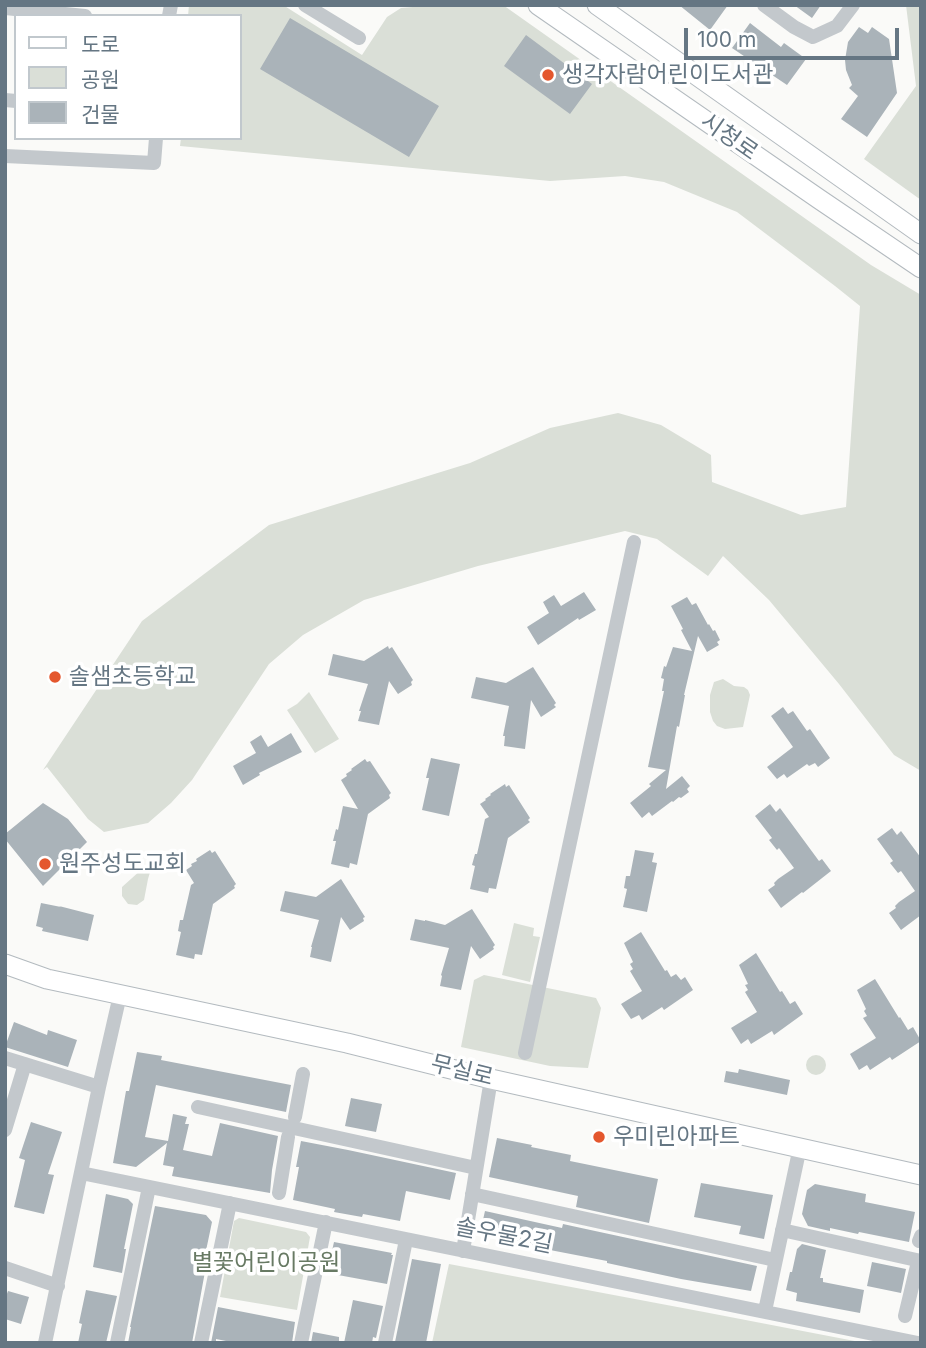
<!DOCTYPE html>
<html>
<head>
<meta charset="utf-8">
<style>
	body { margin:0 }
	#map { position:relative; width:926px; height:1348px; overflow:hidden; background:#fafaf8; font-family:Inter,"Noto Sans KR",sans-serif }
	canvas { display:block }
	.frame { position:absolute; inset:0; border:7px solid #657683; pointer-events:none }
	.legend { position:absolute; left:14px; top:14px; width:228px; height:126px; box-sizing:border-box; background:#fff; border:2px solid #c1c8cd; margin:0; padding:9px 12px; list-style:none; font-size:21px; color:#657683 }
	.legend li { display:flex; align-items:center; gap:14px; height:35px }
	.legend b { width:35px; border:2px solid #c1c8cd }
	.scale { position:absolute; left:684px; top:28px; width:215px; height:32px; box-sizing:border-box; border:4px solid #657683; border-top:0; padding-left:9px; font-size:21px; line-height:24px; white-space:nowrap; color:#657683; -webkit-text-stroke:5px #fff; paint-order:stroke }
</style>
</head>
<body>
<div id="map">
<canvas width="926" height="1348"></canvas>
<div class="frame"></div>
<ul class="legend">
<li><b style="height:9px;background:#fff"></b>도로</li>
<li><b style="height:19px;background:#dadfd7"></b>공원</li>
<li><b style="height:19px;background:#aab3b9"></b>건물</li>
</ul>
<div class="scale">100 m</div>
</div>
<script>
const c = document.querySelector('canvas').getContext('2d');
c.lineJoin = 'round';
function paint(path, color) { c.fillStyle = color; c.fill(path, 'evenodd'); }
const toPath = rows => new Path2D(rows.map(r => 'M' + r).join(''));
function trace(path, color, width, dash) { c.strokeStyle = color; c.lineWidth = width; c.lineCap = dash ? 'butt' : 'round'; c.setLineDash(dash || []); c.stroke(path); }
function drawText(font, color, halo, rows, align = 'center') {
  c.font = font + ' Inter,"Noto Sans KR",sans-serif'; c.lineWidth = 7; c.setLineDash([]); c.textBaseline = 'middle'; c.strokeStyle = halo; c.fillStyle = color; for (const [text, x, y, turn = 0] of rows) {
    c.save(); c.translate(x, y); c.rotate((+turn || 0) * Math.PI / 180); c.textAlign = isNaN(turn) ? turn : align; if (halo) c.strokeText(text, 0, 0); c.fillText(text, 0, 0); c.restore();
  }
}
const green = toPath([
	[189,5,283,5,362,55,387,17,401,8,436,5,503,5,871,265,921,295,921,771,894,755,839,684,769,600,723,556,708,576,657,539,625,531,478,566,364,600,303,635,269,664,192,780,171,803,148,823,104,832,88,819,47,767,43,770,142,621,269,525,470,463,550,428,618,413,661,425,711,455,712,482,801,515,846,507,860,306,835,286,737,212,664,182,625,176,550,181,180,146,181,138,240,138,240,16,188,16],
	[906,5,921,5,921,200,864,159,916,86],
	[723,679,734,686,744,687,748,690,750,695,743,727,725,729,717,726,713,721,710,712,710,695,714,682],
	[309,692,339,739,315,753,287,710,297,704],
	[151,861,153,862,148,879,144,900,137,905,128,904,122,896,122,887],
	[514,923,534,928,533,936,540,937,530,982,502,975],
	[484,975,596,998,601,1008,588,1068,550,1066,461,1047,474,980],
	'806 1065a10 10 0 1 1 20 0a10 10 0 1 1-20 0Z',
	[239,1218,306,1232,310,1237,297,1310,220,1297,234,1221],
	[449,1264,704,1312,865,1343,432,1343]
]);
const building = toPath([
	[679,5,728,5,710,30],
	[794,5,821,5,812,18],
	[290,18,439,106,409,157,260,69],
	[750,23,781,47,784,43,806,59,787,85,732,48],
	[859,27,868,33,872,27,889,39,897,93,867,137,841,119,858,96,849,88,852,85,846,70,845,60,848,42],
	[526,35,592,84,570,114,504,66],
	[584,592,596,610,579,620,578,618,538,645,527,627,549,613,543,602,554,595,561,606],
	[687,597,692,605,696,603,708,625,709,624,713,631,715,630,720,640,717,642,719,645,707,652,698,636,684,695,685,695,679,727,677,726,666,789,682,776,690,786,687,789,689,792,681,798,679,797,673,802,672,801,652,816,649,812,642,818,630,803,651,786,649,784,666,770,648,767,664,691,662,691,664,679,661,678,664,666,666,667,673,647,692,651,681,630,683,629,671,606],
	[388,646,389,649,392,647,413,680,411,682,412,685,398,694,389,681,379,725,358,721,361,711,359,711,368,684,328,675,333,654,364,661],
	[533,667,556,703,554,705,556,707,541,717,531,700,525,749,504,746,505,736,503,736,509,706,471,698,476,677,506,683],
	[783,707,788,714,793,711,807,731,810,729,830,758,818,767,815,763,809,766,807,764,787,778,784,774,777,779,767,767,793,747,771,716],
	[291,733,302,752,259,773,260,775,243,785,233,766,256,753,250,742,261,735,268,747],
	[431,758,460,764,449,816,422,810,429,778,426,778],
	[365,759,367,762,370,761,391,793,389,795,390,798,368,814,357,865,350,863,349,868,331,864,336,841,333,841,336,829,338,830,343,806,358,809,341,780,347,776,346,774,352,770,351,769],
	[505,784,506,787,509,785,530,818,528,820,530,822,508,838,496,889,489,888,488,893,470,889,475,866,472,865,475,854,477,854,485,819,489,817,480,804,486,800,485,799,491,795,490,794],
	[43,803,68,819,87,842,43,886,5,839,5,834],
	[770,804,776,812,780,808,819,861,822,859,831,871,803,893,802,892,781,908,768,890,775,885,774,883,778,879,794,868,779,848,777,850,769,840,772,838,755,816],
	[892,828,897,835,901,831,921,858,921,915,901,930,889,913,896,908,895,906,899,902,915,891,901,871,898,873,890,863,893,861,877,839],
	[210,850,212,853,215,851,236,884,234,886,235,888,213,904,202,955,195,954,194,959,176,955,181,932,178,931,180,920,183,920,191,885,194,883,186,870,192,866,191,864,197,861,196,859],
	[635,850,654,853,652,862,657,863,647,912,623,907,627,889,624,888,626,876,630,876],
	[341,879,365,917,363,918,364,921,350,930,341,917,331,962,310,957,312,947,311,947,319,920,280,911,285,891,316,897],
	[41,903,61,907,59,906,94,915,88,941,42,931,43,928,36,926],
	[472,909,495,945,493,947,494,949,480,959,471,946,461,990,440,986,442,976,441,975,449,948,410,940,415,919,425,921,425,920,445,925],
	[641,932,665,971,667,970,671,977,676,974,681,980,685,977,693,990,664,1010,662,1007,642,1020,639,1015,631,1019,621,1004,642,991,630,971,633,969,630,964,633,962,624,943],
	[756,953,780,992,782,991,790,1004,795,1001,803,1014,774,1035,772,1031,751,1044,748,1039,741,1044,731,1028,757,1012,745,992,748,990,745,985,748,984,739,965],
	[875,979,899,1018,900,1017,908,1030,913,1027,921,1041,892,1060,890,1057,870,1070,867,1065,859,1070,850,1054,876,1038,863,1018,867,1016,864,1011,866,1009,857,990],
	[14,1022,47,1035,48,1030,77,1040,68,1067,5,1047],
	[137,1052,162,1056,161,1060,291,1085,286,1112,156,1085,145,1137,168,1141,173,1114,187,1117,185,1124,189,1124,183,1150,212,1156,220,1123,278,1136,272,1170,270,1193,172,1176,174,1167,163,1165,167,1143,136,1167,113,1163,126,1091,129,1091],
	[739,1069,790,1080,787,1095,724,1082,726,1071,738,1073],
	[351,1098,382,1104,376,1132,345,1126],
	[31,1122,62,1132,48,1174,54,1175,44,1214,14,1207,25,1160,19,1158],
	[497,1138,532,1145,531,1147,571,1155,570,1161,658,1179,649,1223,576,1207,578,1196,489,1177],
	[301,1141,348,1150,456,1173,450,1200,406,1191,400,1221,363,1214,362,1217,334,1212,335,1209,293,1200,299,1167,296,1167],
	[701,1183,773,1195,764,1239,739,1234,741,1226,694,1217],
	[815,1184,866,1194,865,1202,915,1212,909,1242,859,1232,858,1234,830,1228,830,1231,808,1226,802,1214,807,1190],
	[106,1194,128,1199,133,1204,124,1249,126,1249,122,1273,93,1267],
	[155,1206,206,1215,212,1222,203,1265,206,1266,192,1343,128,1343,131,1327,130,1327],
	[485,1211,562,1228,563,1224,572,1226,757,1266,751,1291,681,1279,607,1263,607,1261,524,1245,525,1242,480,1233],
	[334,1242,392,1253,391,1255,393,1255,387,1284,327,1273],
	[802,1244,826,1250,820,1278,823,1278,823,1282,864,1290,860,1313,796,1301,797,1293,786,1290,790,1272,792,1272,797,1249],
	[412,1259,441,1264,426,1343,395,1342],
	[872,1262,906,1269,901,1293,867,1286],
	[86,1290,117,1296,106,1343,78,1343,82,1324,79,1323],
	[8,1291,29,1297,21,1324,5,1319,5,1299],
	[353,1300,383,1306,376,1338,373,1337,372,1343,344,1343],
	[218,1307,295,1322,292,1343,236,1343,216,1339,216,1343,211,1343],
	[313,1332,339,1337,339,1343,311,1343]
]);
const street = toPath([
	[305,5,359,38],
	[764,5,794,27,813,37,837,26,853,5],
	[5,8,85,16],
	[169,16,171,5],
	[5,100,16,101],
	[5,156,154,163,156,138],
	[525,1053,634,542],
	[5,1058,99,1087],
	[198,1107,476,1168],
	[295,1117,303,1074],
	[5,1130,25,1064],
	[81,1173,918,1343],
	[279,1193,288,1137],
	[472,1194,775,1260],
	[782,1230,921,1261],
	[919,1241,921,1236],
	[463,1251,491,1079],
	[5,1268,58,1286],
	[765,1311,800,1147],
	[905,1316,917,1266],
	[45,1343,99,1087,120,995],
	[117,1343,149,1187],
	[201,1343,230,1203],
	[301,1343,326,1222],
	[385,1343,406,1240]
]);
const secondary = toPath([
	[538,5,819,199,921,268],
	[597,5,921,234],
	[5,964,47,979,347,1043,491,1079,921,1175]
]);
const markers = [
	[548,75,7,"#e4572e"],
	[55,677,7,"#e4572e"],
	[45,864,7,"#e4572e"],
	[599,1137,7,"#e4572e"]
];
const poiNames = [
	["생각자람어린이도서관",562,75],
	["솔샘초등학교",69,677],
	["원주성도교회",59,864],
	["우미린아파트",613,1137]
];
const streetNames = [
	["시청로",729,137,35],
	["무실로",462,1071,14],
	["솔우물2길",504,1236,11]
];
const parkNames = [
	["별꽃어린이공원",266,1263]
];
paint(green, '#dadfd7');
paint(building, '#aab3b9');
trace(secondary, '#b3babf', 21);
trace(street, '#c3c8cc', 14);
trace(secondary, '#fff', 19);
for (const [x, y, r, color] of markers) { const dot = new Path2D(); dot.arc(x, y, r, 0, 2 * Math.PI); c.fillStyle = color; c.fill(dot); trace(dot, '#fff', 2.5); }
drawText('23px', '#657683', '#fff', poiNames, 'left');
drawText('23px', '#657683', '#fff', streetNames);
drawText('23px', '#687a64', '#fff', parkNames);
</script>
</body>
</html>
